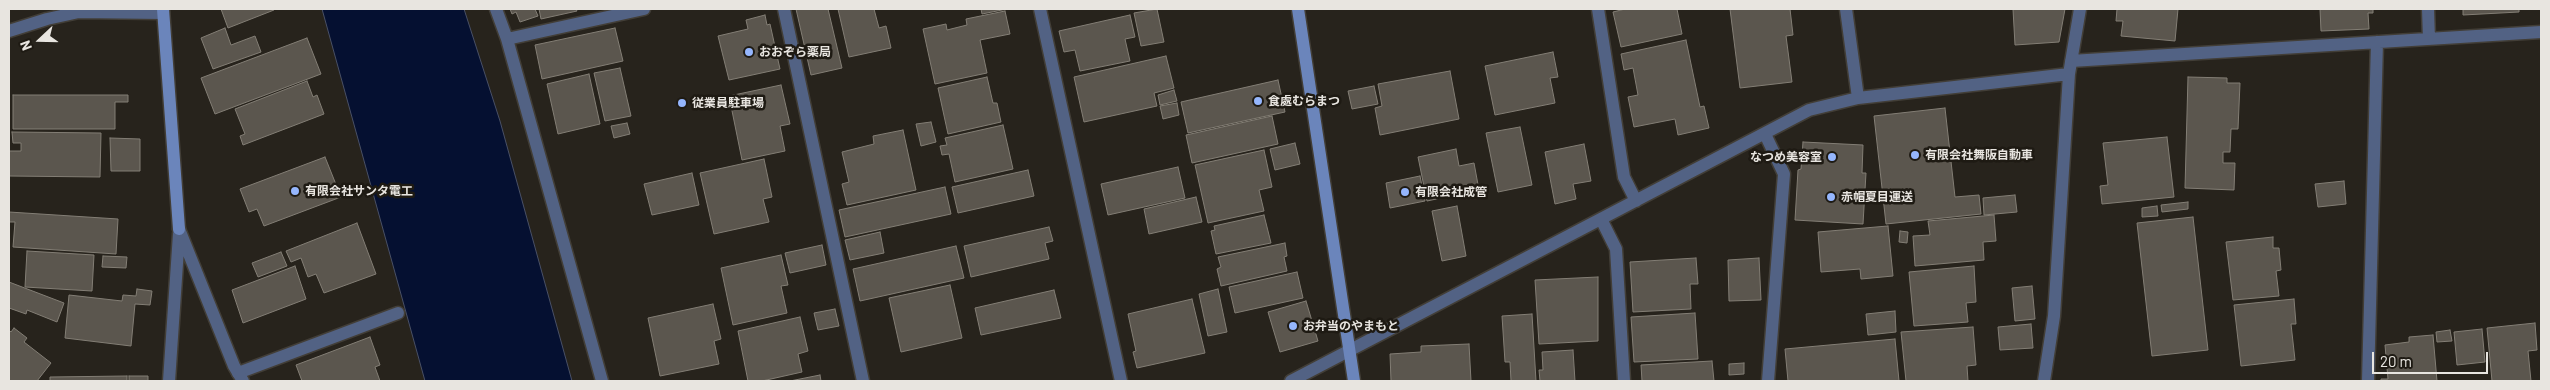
<!DOCTYPE html>
<html>
<head>
<meta charset="utf-8">
<style>
	body { margin:0 }
	#map { position:relative; width:2550px; height:390px; overflow:hidden; background:#27231c; font-family:Barlow,sans-serif }
	canvas { display:block }
	.frame { position:absolute; inset:0; border:10px solid #e8e5e0; pointer-events:none }
	.north { position:absolute; left:15px; top:15px; width:50px; height:50px; -webkit-text-stroke:4px #1e1a13; paint-order:stroke; rotate:249deg; font-size:14px; font-weight:700; line-height:20px; text-align:center; color:#e8e5e0 }
	.north::after { content:''; display:block; margin:auto; width:18px; height:22px; background:#e8e5e0; clip-path:polygon(50% 0,100% 100%,50% 72%,0 100%) }
	.scale { position:absolute; left:2372px; top:352px; width:116px; height:22px; box-sizing:border-box; border:2px solid #e8e5e0; border-top:0; padding-left:6px; font-size:15px; line-height:18px; white-space:nowrap; color:#e8e5e0; -webkit-text-stroke:4px #1e1a13; paint-order:stroke }
</style>
</head>
<body>
<div id="map">
<canvas width="2550" height="390"></canvas>
<div class="frame"></div>
<div class="north">N</div>
<div class="scale">20 m</div>
</div>
<script>
const c = document.querySelector('canvas').getContext('2d');
c.lineJoin = 'round';
function paint(path, color) { c.fillStyle = color; c.fill(path, 'evenodd'); }
const toPath = rows => new Path2D(rows.map(r => 'M' + r).join(''));
function trace(path, color, width, dash) { c.strokeStyle = color; c.lineWidth = width; c.lineCap = dash ? 'butt' : 'round'; c.setLineDash(dash || []); c.stroke(path); }
function drawText(font, color, halo, rows, align = 'center') {
  c.font = font + ' Barlow,"Noto Sans JP",sans-serif'; c.lineWidth = 5; c.setLineDash([]); c.textBaseline = 'middle'; c.strokeStyle = halo; c.fillStyle = color; for (const [text, x, y, turn = 0] of rows) {
    c.save(); c.translate(x, y); c.rotate((+turn || 0) * Math.PI / 180); c.textAlign = isNaN(turn) ? turn : align; if (halo) c.strokeText(text, 0, 0); c.fillText(text, 0, 0); c.restore();
  }
}
const water = toPath([
	[322,9,464,9,500,121,572,381,425,381,322,9]
]);
const building = toPath([
	[221,9,274,9,274,10,228,28,221,9],
	[510,9,535,9,538,16,520,22,516,12,512,14,510,9],
	[539,9,576,9,577,11,541,19,539,9],
	[796,9,828,9,842,68,811,75,796,9],
	[838,9,874,9,879,28,886,26,891,48,849,57,838,9],
	[981,9,1007,9,982,14,981,9],
	[1157,9,1164,42,1141,46,1134,13,1157,9],
	[1677,9,1682,34,1621,47,1613,12,1625,9,1677,9],
	[1730,9,1790,9,1793,35,1786,36,1792,82,1740,88,1730,9],
	[2013,9,2065,9,2059,42,2015,45,2013,9],
	[2117,9,2178,9,2175,41,2121,36,2123,21,2116,21,2117,9],
	[2320,9,2373,9,2373,13,2368,13,2369,29,2321,31,2320,9],
	[2463,9,2519,9,2519,12,2463,15,2463,9],
	[1005,11,1010,34,980,40,987,73,935,84,923,29,946,24,947,30,967,25,966,19,1005,11],
	[765,15,767,25,770,24,780,69,729,80,718,36,748,29,746,20,765,15],
	[1130,15,1135,37,1125,39,1130,61,1080,71,1075,50,1064,52,1059,31,1130,15],
	[225,28,231,45,255,36,261,52,213,69,201,38,225,28],
	[615,28,623,61,542,79,535,45,615,28],
	[307,38,321,74,215,114,201,78,307,38],
	[1686,40,1700,107,1704,106,1709,128,1678,135,1675,119,1634,127,1628,97,1638,95,1633,68,1624,70,1621,54,1686,40],
	[1553,52,1558,77,1550,78,1555,103,1495,115,1485,66,1553,52],
	[1166,56,1174,88,1154,93,1157,106,1084,122,1074,77,1166,56],
	[620,68,631,116,605,121,594,73,620,68],
	[1450,71,1459,119,1380,135,1375,108,1382,106,1378,84,1450,71],
	[589,74,600,124,558,134,547,84,589,74],
	[987,77,993,103,997,103,1001,122,948,134,938,88,987,77],
	[2188,77,2227,78,2227,83,2240,83,2238,129,2231,129,2230,152,2223,152,2223,163,2235,163,2234,190,2185,188,2188,77],
	[1278,80,1285,112,1188,133,1181,102,1278,80],
	[307,81,313,97,317,95,324,114,243,145,240,136,245,134,235,109,307,81],
	[781,85,790,124,780,126,785,151,742,160,729,96,781,85],
	[1374,86,1378,104,1352,109,1348,91,1374,86],
	[1174,90,1177,101,1160,105,1158,95,1174,90],
	[13,95,128,95,128,102,115,102,115,129,13,129,13,95],
	[1177,103,1179,115,1163,119,1160,106,1177,103],
	[1945,108,1955,197,1979,195,1981,214,1886,224,1874,116,1945,108],
	[1272,116,1278,144,1192,163,1186,135,1272,116],
	[931,122,936,142,921,146,916,124,931,122],
	[627,123,630,134,614,138,611,126,627,123],
	[1003,125,1013,169,955,182,949,154,942,155,940,146,947,145,945,138,1003,125],
	[1520,127,1532,185,1498,192,1486,133,1520,127],
	[903,130,916,190,847,205,842,184,849,182,842,152,874,144,873,136,903,130],
	[12,132,101,133,100,177,9,176,9,151,21,151,21,143,13,143,12,132],
	[2167,137,2174,197,2102,204,2100,186,2108,185,2103,143,2167,137],
	[110,138,140,139,140,171,111,171,110,138],
	[1803,142,1863,145,1862,173,1866,173,1863,224,1795,220,1798,170,1801,169,1803,142],
	[1295,143,1300,164,1275,170,1270,149,1295,143],
	[1584,144,1591,181,1573,184,1576,199,1555,204,1545,152,1584,144],
	[1456,149,1459,166,1474,163,1479,190,1427,201,1418,157,1456,149],
	[1264,150,1272,187,1259,190,1264,211,1208,223,1195,165,1264,150],
	[325,157,341,197,264,226,257,209,249,212,240,189,325,157],
	[764,159,772,197,763,199,769,222,714,234,700,173,764,159],
	[1178,167,1185,198,1108,215,1101,184,1178,167],
	[1028,170,1034,196,958,213,952,187,1028,170],
	[692,173,699,205,652,215,644,184,692,173],
	[1420,176,1425,201,1390,208,1386,183,1420,176],
	[2344,181,2346,204,2318,207,2315,184,2344,181],
	[945,187,951,214,845,237,839,210,945,187],
	[2015,195,2017,212,1984,215,1983,198,2015,195],
	[1196,197,1202,222,1149,234,1144,209,1196,197],
	[2188,202,2188,209,2162,212,2161,205,2188,202],
	[1457,206,1466,256,1442,261,1432,211,1457,206],
	[2157,206,2158,216,2142,217,2142,208,2157,206],
	[9,212,118,219,116,254,13,247,15,222,9,222,9,212],
	[1264,215,1271,243,1216,254,1211,231,1215,230,1214,226,1264,215],
	[1994,215,1996,241,1983,242,1984,260,1915,266,1913,236,1930,235,1928,221,1994,215],
	[2193,217,2208,350,2152,356,2137,223,2193,217],
	[357,223,376,274,324,293,316,274,308,277,301,258,291,262,286,251,357,223],
	[1888,226,1893,276,1861,279,1860,269,1821,272,1818,232,1888,226],
	[1049,227,1053,241,1045,243,1049,259,971,277,964,246,1049,227],
	[1900,231,1908,232,1907,243,1899,242,1900,231],
	[880,232,884,253,850,260,845,240,880,232],
	[2273,237,2273,248,2279,248,2281,270,2276,271,2279,296,2233,300,2226,242,2273,237],
	[1285,243,1287,256,1284,257,1287,271,1221,286,1217,269,1221,267,1218,257,1285,243],
	[822,245,826,265,790,273,785,253,822,245],
	[956,246,964,278,860,301,853,269,956,246],
	[27,251,94,255,92,291,25,287,27,251],
	[281,252,287,266,258,277,252,263,281,252],
	[781,255,788,285,781,286,787,313,733,325,721,268,781,255],
	[103,256,127,257,126,268,102,267,103,256],
	[1696,258,1698,284,1690,284,1691,309,1633,312,1630,262,1696,258],
	[1759,258,1761,300,1729,301,1728,260,1759,258],
	[295,266,306,299,243,323,232,290,295,266],
	[1974,266,1976,302,1966,303,1968,322,1914,326,1909,272,1974,266],
	[1297,272,1303,298,1235,313,1229,287,1297,272],
	[1598,277,1598,341,1539,344,1535,280,1598,277],
	[9,282,64,303,57,322,27,310,26,314,9,308,9,282],
	[950,285,962,338,901,352,889,298,950,285],
	[2032,286,2035,319,2015,321,2012,288,2032,286],
	[137,289,152,291,150,305,135,304,131,346,65,338,69,295,122,301,123,295,136,296,137,289],
	[1218,289,1227,332,1208,336,1199,294,1218,289],
	[1054,290,1061,318,981,335,975,308,1054,290],
	[1192,299,1205,353,1137,368,1133,352,1136,351,1128,314,1192,299],
	[2294,299,2296,324,2291,324,2295,360,2241,366,2234,305,2294,299],
	[1306,301,1318,341,1280,352,1268,312,1306,301],
	[713,304,721,339,714,341,719,364,660,376,648,318,713,304],
	[835,309,839,326,818,330,814,313,835,309],
	[1895,311,1896,332,1868,335,1866,314,1895,311],
	[1695,313,1698,359,1634,362,1631,317,1695,313],
	[1532,314,1536,381,1511,381,1510,362,1505,362,1502,316,1532,314],
	[800,317,808,351,798,354,802,372,762,381,748,381,738,331,800,317],
	[2535,323,2537,350,2528,351,2531,381,2492,381,2487,328,2535,323],
	[2031,324,2033,348,2000,350,1998,327,2031,324],
	[1973,327,1976,365,1967,366,1968,381,1906,381,1901,332,1973,327],
	[14,328,27,338,24,342,51,363,37,381,9,381,9,330,11,332,14,328],
	[2482,329,2485,362,2457,365,2454,332,2482,329],
	[2450,330,2452,341,2437,342,2436,332,2450,330],
	[2433,335,2437,381,2381,381,2381,379,2388,379,2385,345,2409,342,2409,337,2433,335],
	[370,337,380,365,375,367,380,381,302,381,296,365,370,337],
	[1895,339,1899,381,1788,381,1785,349,1895,339],
	[1469,344,1471,381,1391,381,1390,354,1421,352,1421,346,1469,344],
	[1573,350,1575,381,1540,381,1539,370,1543,370,1542,352,1573,350],
	[1712,361,1714,381,1642,381,1641,365,1712,361],
	[1744,363,1744,374,1729,375,1729,364,1744,363],
	[820,375,821,381,790,381,820,375],
	[127,376,127,381,50,381,50,377,127,376],
	[129,376,148,376,148,381,129,381,129,376]
]);
const lane = toPath([
	[238,373,398,313]
]);
const street = toPath([
	[496,9,507,39,602,381],
	[784,9,863,381],
	[1040,9,1121,381],
	[1598,9,1624,177,1636,201],
	[1846,9,1858,98],
	[2428,9,2429,39],
	[9,31,47,19,79,12,163,13],
	[507,39,644,9],
	[2071,61,2541,32],
	[1765,134,1784,174,1768,381],
	[1601,219,1616,249,1624,381],
	[179,229,234,366,243,381],
	[169,381,179,234],
	[1291,381,1809,110,1858,98,2069,74],
	[2044,381,2054,316,2069,74,2080,9],
	[2368,381,2377,42]
]);
const secondary = toPath([
	[163,9,179,229],
	[1298,9,1354,381]
]);
const markers = [
	[749,52,5,"#95b6fd"],
	[1258,101,5,"#95b6fd"],
	[682,103,5,"#95b6fd"],
	[1915,155,5,"#95b6fd"],
	[1832,157,5,"#95b6fd"],
	[295,191,5,"#95b6fd"],
	[1405,192,5,"#95b6fd"],
	[1831,197,5,"#95b6fd"],
	[1293,326,5,"#95b6fd"]
];
const poiNames = [
	["おおぞら薬局",759,52],
	["食處むらまつ",1268,101],
	["従業員駐車場",692,103],
	["有限会社舞阪自動車",1925,155],
	["なつめ美容室",1822,157,"right"],
	["有限会社サンタ電工",305,191],
	["有限会社成管",1415,192],
	["赤帽夏目運送",1841,197],
	["お弁当のやまもと",1303,326]
];
paint(water, '#051031');
trace(water, '#495066', 1);
paint(building, '#5b564e');
trace(building, '#837e75', 1);
trace(lane, '#423e37', 15);
trace(street, '#423e37', 15);
trace(secondary, '#423e37', 15);
trace(lane, '#526284', 12);
trace(street, '#526284', 12);
trace(secondary, '#6b85bb', 12);
for (const [x, y, r, color] of markers) { const dot = new Path2D(); dot.arc(x, y, r, 0, 2 * Math.PI); c.fillStyle = color; c.fill(dot); trace(dot, '#1e1a13', 2); }
drawText('bold 12px', '#e8e5e0', '#1e1a13', poiNames, 'left');
</script>
</body>
</html>
